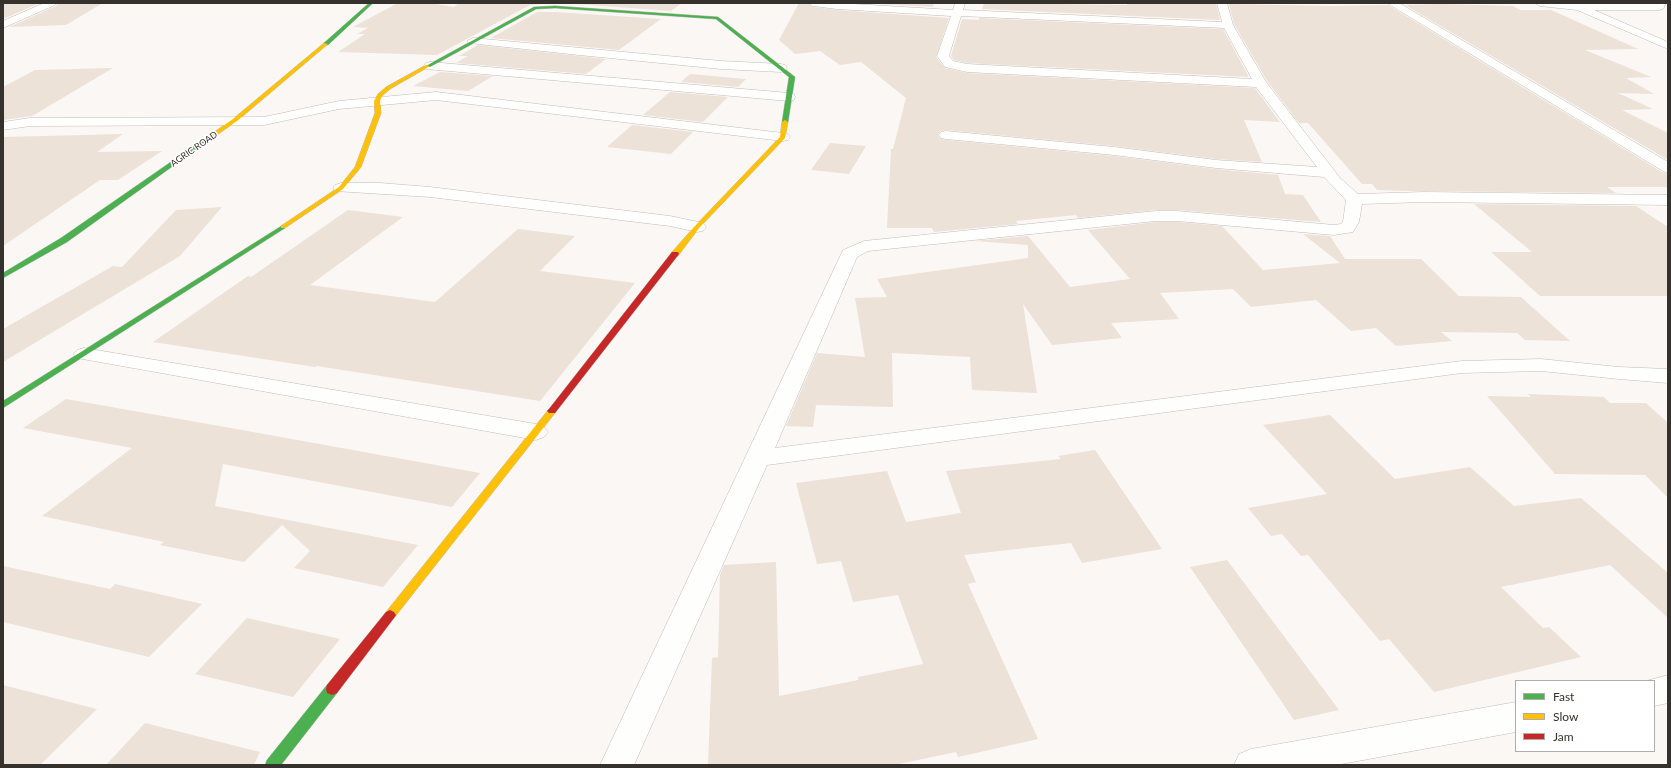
<!DOCTYPE html>
<html>
<head>
<meta charset="utf-8">
<style>
	body { margin:0 }
	#map { position:relative; width:1671px; height:768px; overflow:hidden; background:#faf7f4; font-family:Lato,sans-serif }
	canvas { display:block }
	.frame { position:absolute; inset:0; border:4px solid #35312c; pointer-events:none }
	.legend { position:absolute; left:1515px; top:680px; width:140px; height:72px; box-sizing:border-box; background:#fff; border:1px solid #aeadab; margin:0; padding:5px 7px; list-style:none; font-size:12px; color:#35312c }
	.legend li { display:flex; align-items:center; gap:8px; height:20px }
	.legend b { width:20px; border:1px solid #aeadab }
</style>
</head>
<body>
<div id="map">
<canvas width="1671" height="768"></canvas>
<div class="frame"></div>
<ul class="legend">
<li><b style="height:5px;background:#4caf50"></b>Fast</li>
<li><b style="height:5px;background:#ffc107"></b>Slow</li>
<li><b style="height:5px;background:#c62828"></b>Jam</li>
</ul>
</div>
<script>
const c = document.querySelector('canvas').getContext('2d');
c.lineJoin = 'round';
function paint(path, color) { c.fillStyle = color; c.fill(path, 'evenodd'); }
const toPath = rows => new Path2D(rows.map(r => 'M' + r).join(''));
function trace(path, color, width, dash) { c.strokeStyle = color; c.lineWidth = width; c.lineCap = dash ? 'butt' : 'round'; c.setLineDash(dash || []); c.stroke(path); }
function drawText(font, color, halo, rows, align = 'center') {
  c.font = font + ' Lato,sans-serif'; c.lineWidth = 3; c.setLineDash([]); c.textBaseline = 'middle'; c.strokeStyle = halo; c.fillStyle = color; for (const [text, x, y, turn = 0] of rows) {
    c.save(); c.translate(x, y); c.rotate((+turn || 0) * Math.PI / 180); c.textAlign = isNaN(turn) ? turn : align; if (halo) c.strokeText(text, 0, 0); c.fillText(text, 0, 0); c.restore();
  }
}
const building = toPath([
	[3,3,40,3,3,19],
	[58,3,103,3,66,25,9,27,56,6],
	[398,3,430,3,454,7,459,3,549,3,530,5,437,55,338,52,365,34,357,34,368,28,353,27],
	[562,3,682,3,671,11],
	[799,3,807,3,813,7,837,10,949,18,936,57,945,68,967,73,1255,88,1280,122,1244,120,1262,162,1216,159,1114,146,946,130,940,131,938,136,941,139,946,140,1114,156,1216,169,1278,175,1285,194,1303,195,1321,222,1177,210,1156,210,1078,218,1076,215,1016,221,1018,224,934,232,932,228,887,228,891,149,893,149,906,98,861,62,840,65,820,51,795,54,779,40],
	[862,3,934,3,933,7],
	[984,3,1127,5,1127,3,1216,4,1220,20,982,9],
	[1229,4,1330,6,1388,5,1662,172,1668,174,1668,187,1607,187,1616,193,1411,191,1377,190,1372,184,1362,184,1308,123,1299,123,1267,81,1234,24],
	[1440,4,1513,6,1520,10,1551,10,1638,49,1585,50,1651,77,1626,78,1654,94,1618,93,1653,109,1622,110,1668,133,1668,160,1405,5],
	[537,12,555,12,661,19,619,50,491,38],
	[979,18,1223,29,1249,77,967,63,954,60,951,56,962,19,979,20],
	[478,45,579,56,606,59,586,74,456,63,468,56,459,56],
	[113,68,32,116,3,120,3,87,35,70],
	[440,72,493,76,468,91,413,86],
	[690,74,746,79,738,87,681,82],
	[670,92,728,97,703,122,643,115],
	[632,125,693,132,671,154,607,147],
	[123,134,97,152,162,151,118,180,100,180,3,246,3,137],
	[830,143,866,146,849,174,811,170],
	[1474,204,1636,206,1668,227,1668,296,1540,296,1491,252,1532,252],
	[222,207,180,256,3,362,3,329,113,266,122,267,176,210],
	[348,210,403,217,310,285,435,302,518,229,575,236,540,271,635,283,540,401,317,366,315,367,153,342,248,276,251,277],
	[1156,222,1177,222,1222,226,1263,270,1340,263,1303,234,1330,236,1345,259,1421,259,1459,296,1521,297,1570,341,1525,340,1517,333,1441,332,1452,341,1396,346,1376,328,1351,331,1316,300,1251,307,1233,289,1160,293,1179,319,1111,323,1122,338,1052,345,1023,304,1037,393,972,390,970,357,892,353,893,407,816,405,813,427,786,426,817,353,865,357,855,298,887,297,877,279,1028,258,1028,245,974,241,1028,236,1070,287,1130,279,1088,230],
	[1528,394,1604,397,1610,403,1646,403,1668,423,1668,498,1645,475,1555,474,1487,396,1531,397],
	[66,399,242,430,480,473,452,507,223,464,215,506,418,545,383,587,294,568,310,551,282,525,244,562,160,545,164,542,42,516,132,448,23,428],
	[1330,415,1395,479,1470,467,1514,506,1581,498,1668,573,1668,618,1610,565,1501,587,1543,628,1549,627,1581,657,1434,692,1389,639,1380,641,1308,555,1301,556,1282,534,1271,536,1248,508,1327,494,1263,425],
	[1095,450,1162,549,1082,563,1071,543,964,555,976,582,968,584,1038,739,958,757,956,752,894,765,708,765,712,658,718,657,720,575,724,565,776,562,779,696,858,680,858,677,923,664,898,595,853,602,841,561,817,564,796,483,887,471,906,522,961,513,946,471,1061,459,1058,456],
	[1227,560,1307,667,1339,710,1294,720,1190,567],
	[3,566,110,589,115,584,202,604,149,657,3,622],
	[247,618,340,639,293,697,195,674],
	[3,685,97,709,40,765,3,765],
	[145,723,260,752,254,765,106,765]
]);
const street = toPath([
	[44,3,57,3,55,5,3,28,3,21,44,3],
	[808,3,837,3,953,10,955,3,965,3,963,10,1222,22,1217,3,1227,3,1233,25,1266,82,1340,178,1358,194,1424,192,1668,195,1668,205,1424,202,1362,204,1359,222,1353,232,1334,235,1177,221,1156,221,868,251,857,257,775,448,1462,361,1541,359,1619,367,1668,369,1668,383,1619,379,1541,371,1462,373,767,465,634,765,600,765,843,250,864,241,1156,211,1177,211,1334,225,1341,224,1343,222,1346,200,1324,177,1216,168,1114,155,946,139,941,138,939,135,941,132,946,131,1114,147,1216,160,1317,167,1256,87,967,72,945,67,937,56,951,16,837,9,813,6,808,3],
	[961,16,1224,28,1252,79,967,64,953,61,949,56,961,16],
	[1387,3,1399,3,1668,162,1668,173,1663,171,1387,3],
	[1535,3,1666,3,1663,9,1659,10,1594,10,1668,42,1668,49,1577,10,1540,6,1535,3],
	[473,38,721,61,781,64,785,65,787,68,785,71,781,72,721,69,579,55,469,43,467,41,473,38],
	[430,62,789,93,794,94,795,97,794,100,789,101,426,69,424,66,426,63,430,62],
	[436,92,783,133,788,134,790,137,788,140,783,141,436,100,339,109,264,125,30,126,3,130,3,122,30,118,264,117,339,101,436,92],
	[341,183,380,183,430,187,670,216,703,223,706,227,703,231,697,232,670,226,430,197,335,191,333,188,335,185,341,183],
	[84,348,536,424,544,427,548,432,544,437,536,440,77,358,73,354,77,350,84,348],
	[1668,675,1668,703,1654,706,1654,681,1646,681,1668,675],
	[1516,702,1516,732,1336,765,1234,765,1239,754,1251,749,1516,702]
]);
const fast = toPath([
	[369,3,373,3,328,45,324,45,324,43,369,3],
	[555,6,718,17,795,77,788,122,785,124,782,122,789,77,716,19,555,8,536,9,430,67,426,66,534,7,555,6],
	[207,137,212,138,67,242,3,278,3,273,61,238,207,137],
	[283,225,285,226,285,228,3,408,3,401,283,225],
	[332,683,337,685,338,689,337,693,281,765,265,765,267,760,327,685,332,683]
]);
const slow = toPath([
	[324,43,328,44,237,121,211,139,207,139,207,137,233,119,324,43],
	[426,65,430,66,390,89,382,96,380,101,381,113,361,167,343,189,285,228,281,228,281,226,339,187,355,167,375,113,374,101,378,94,386,87,426,65],
	[785,120,788,122,785,138,699,228,678,256,672,256,672,252,695,226,780,137,782,122,785,120],
	[552,408,555,409,557,411,555,413,394,618,390,620,386,618,384,615,386,612,549,409,552,408]
]);
const jam = toPath([
	[672,252,678,252,679,254,555,413,549,413,547,411,549,409,672,252],
	[390,610,394,612,396,615,394,618,337,693,332,695,327,693,326,689,327,685,386,612,390,610]
]);
const farStreetnames = [
	["AGRIC ROAD",194,149,-35]
];
paint(building, '#ece2d8');
trace(street, '#bfbcb8', 1);
trace(fast, '#bfbcb8', 1);
trace(slow, '#bfbcb8', 1);
trace(jam, '#bfbcb8', 1);
paint(street, '#fefefd');
paint(fast, '#4caf50');
paint(slow, '#ffc107');
paint(jam, '#c62828');
drawText('9px', '#35312c', '#fff', farStreetnames);
</script>
</body>
</html>
